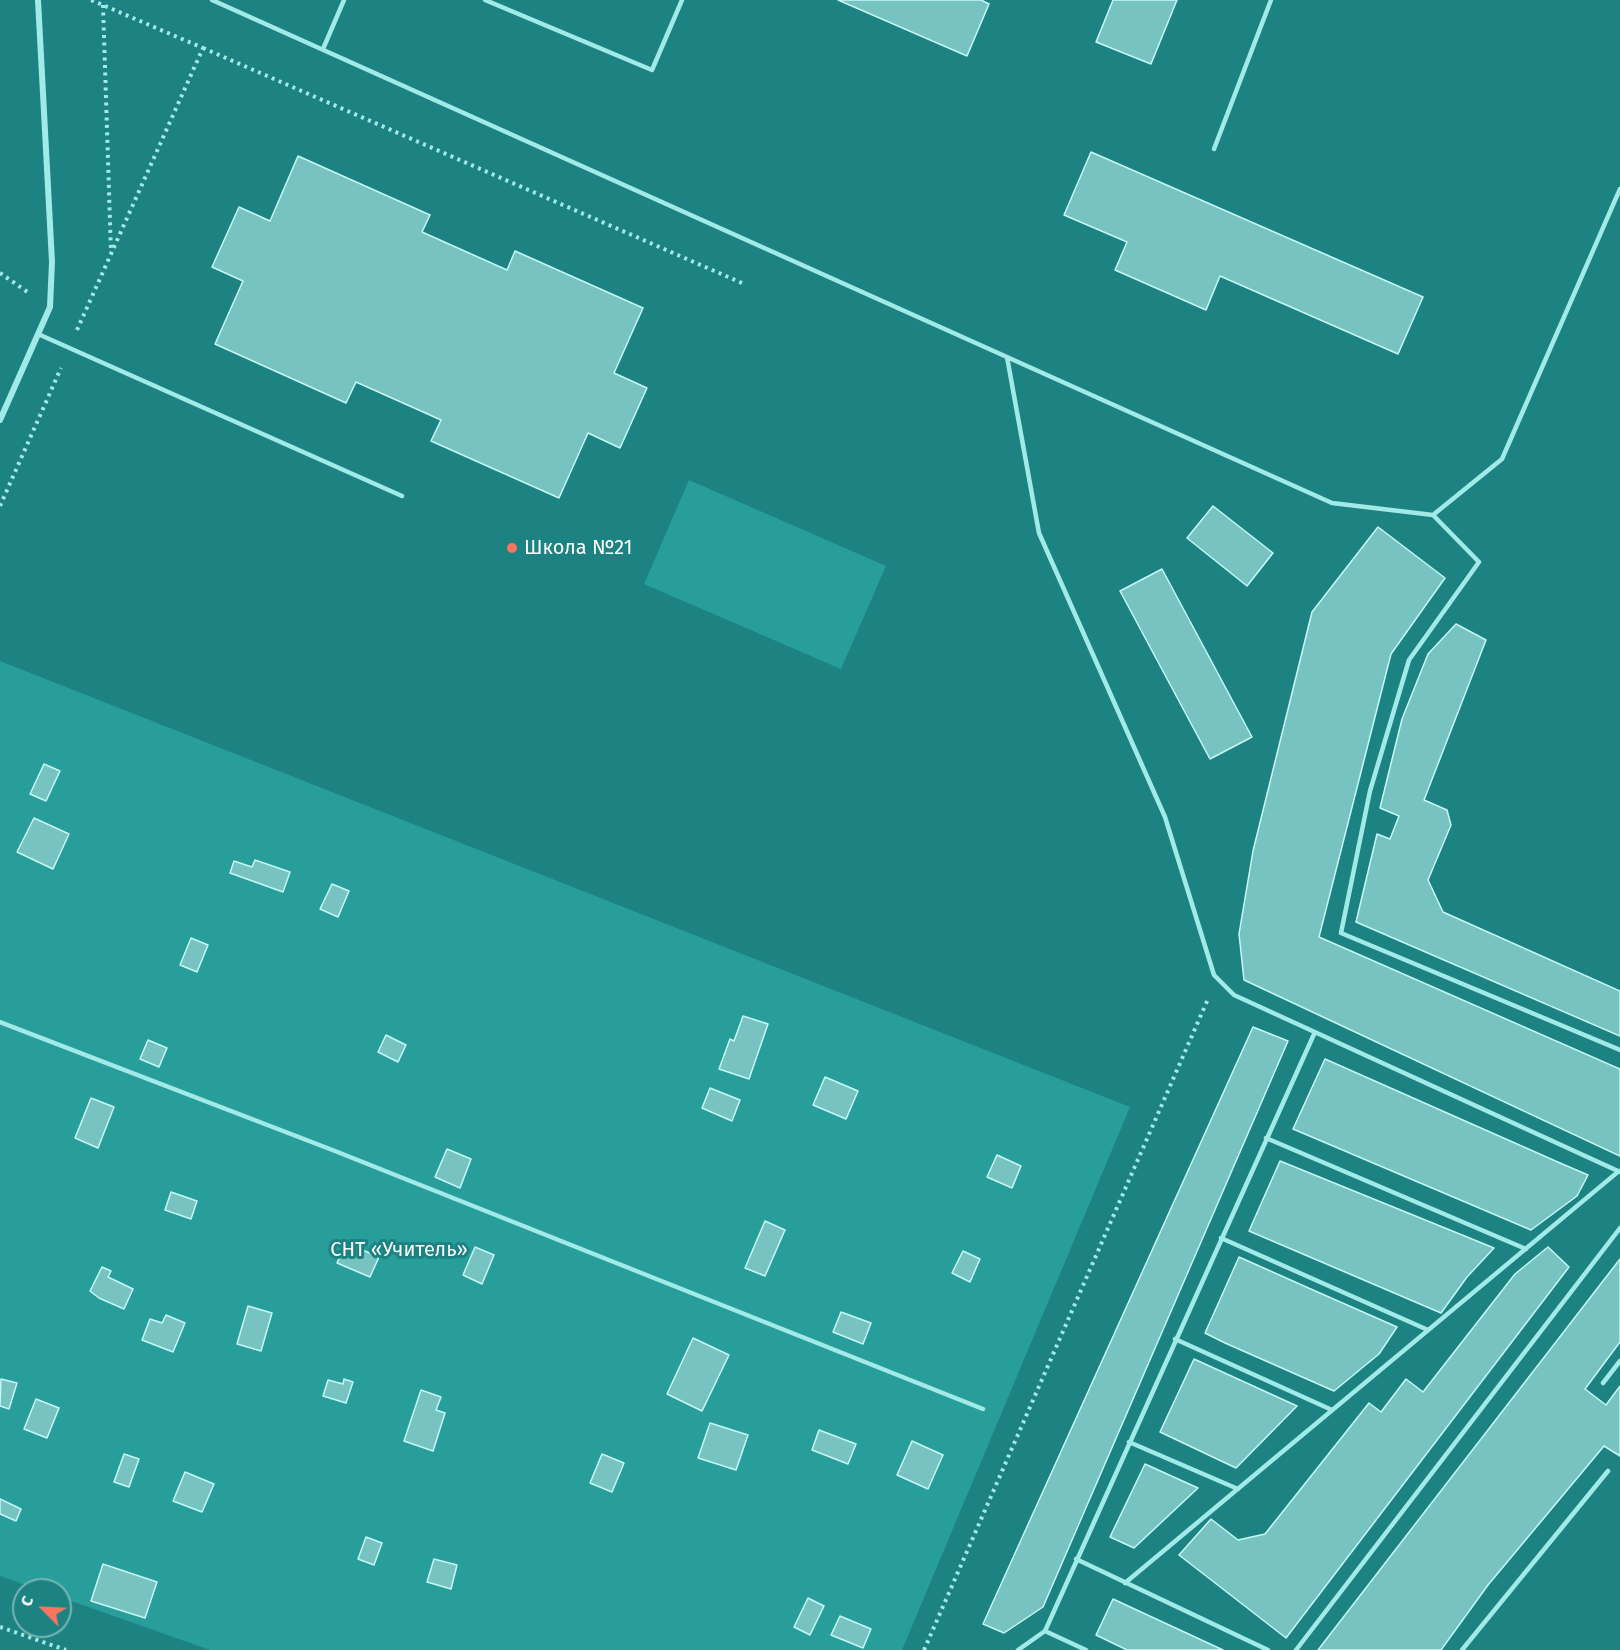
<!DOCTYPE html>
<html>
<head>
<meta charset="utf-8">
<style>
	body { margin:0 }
	#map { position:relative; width:1620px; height:1650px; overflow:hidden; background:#1c8382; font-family:"Fira Sans",sans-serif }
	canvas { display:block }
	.north { position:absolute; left:12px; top:1578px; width:60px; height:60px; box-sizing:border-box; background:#1c8382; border:2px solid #77b5b4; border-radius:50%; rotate:294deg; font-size:16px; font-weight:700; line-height:24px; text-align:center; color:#fff }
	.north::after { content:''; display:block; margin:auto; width:21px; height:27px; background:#fb745f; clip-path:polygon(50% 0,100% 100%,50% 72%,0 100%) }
</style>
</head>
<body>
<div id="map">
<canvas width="1620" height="1650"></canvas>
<div class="north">С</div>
</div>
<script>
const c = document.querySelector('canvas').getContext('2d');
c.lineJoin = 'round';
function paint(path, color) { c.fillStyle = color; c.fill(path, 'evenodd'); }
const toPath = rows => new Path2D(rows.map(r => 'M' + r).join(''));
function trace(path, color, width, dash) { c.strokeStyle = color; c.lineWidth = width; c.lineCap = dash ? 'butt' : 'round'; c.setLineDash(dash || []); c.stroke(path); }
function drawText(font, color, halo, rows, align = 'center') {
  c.font = font + ' "Fira Sans",sans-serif'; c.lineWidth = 6; c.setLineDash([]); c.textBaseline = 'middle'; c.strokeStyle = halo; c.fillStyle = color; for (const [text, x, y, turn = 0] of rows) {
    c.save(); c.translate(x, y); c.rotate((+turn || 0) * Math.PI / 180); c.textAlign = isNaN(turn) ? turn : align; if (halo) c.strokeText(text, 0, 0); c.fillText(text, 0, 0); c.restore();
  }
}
const green = toPath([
	[689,480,886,566,841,669,644,584],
	[0,661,1130,1107,902,1650,210,1650,60,1597,60,1590,40,1590,0,1576]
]);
const building = toPath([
	[838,0,981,0,989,4,967,56,838,0],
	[1113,0,1177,0,1151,64,1096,42,1113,0],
	[1091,152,1423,297,1398,354,1220,276,1206,310,1115,270,1127,242,1064,215,1091,152],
	[298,156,430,215,422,232,507,270,515,251,643,308,614,373,647,388,620,448,588,433,559,498,431,441,441,420,356,382,346,403,215,344,243,281,212,267,239,207,270,221,298,156],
	[1213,506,1273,553,1247,586,1187,538,1213,506],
	[1378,527,1445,578,1391,654,1319,937,1620,1069,1620,1156,1244,980,1239,934,1253,851,1312,612,1378,527],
	[1162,569,1252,737,1210,759,1120,591,1162,569],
	[1456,624,1486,640,1424,800,1447,810,1451,825,1428,880,1443,912,1620,991,1620,1036,1356,922,1377,834,1390,839,1399,816,1380,808,1402,719,1428,654,1456,624],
	[44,764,60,771,46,801,30,794,44,764],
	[34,818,69,834,53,869,17,852,34,818],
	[255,860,290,872,283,892,230,873,234,861,252,867,255,860],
	[332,884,349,891,338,917,320,909,332,884],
	[191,938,208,945,197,972,180,965,191,938],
	[743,1016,768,1024,749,1079,719,1069,730,1039,734,1041,743,1016],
	[1253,1027,1288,1041,1043,1607,1004,1633,983,1624,1253,1027],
	[386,1035,406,1045,398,1062,378,1052,386,1035],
	[148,1040,167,1048,159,1067,140,1059,148,1040],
	[1325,1059,1560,1163,1588,1175,1577,1196,1531,1230,1293,1129,1325,1059],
	[825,1077,858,1091,846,1119,813,1105,825,1077],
	[710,1088,740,1100,732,1121,702,1108,710,1088],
	[91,1098,114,1107,98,1148,75,1138,91,1098],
	[447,1149,471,1159,460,1188,435,1177,447,1149],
	[997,1155,1021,1166,1012,1188,987,1177,997,1155],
	[1280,1161,1472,1239,1494,1248,1467,1277,1441,1313,1249,1231,1280,1161],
	[171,1192,197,1201,191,1219,165,1210,171,1192],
	[765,1221,785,1230,765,1276,745,1268,765,1221],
	[346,1243,379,1257,370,1277,337,1263,346,1243],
	[475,1247,494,1255,482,1284,463,1275,475,1247],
	[1548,1247,1569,1267,1286,1638,1179,1555,1211,1519,1238,1540,1265,1534,1369,1403,1381,1412,1406,1379,1423,1392,1515,1274,1548,1247],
	[963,1251,980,1259,970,1282,952,1273,963,1251],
	[1239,1257,1313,1290,1397,1327,1379,1354,1334,1391,1225,1343,1205,1333,1239,1257],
	[1620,1259,1620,1342,1585,1389,1606,1405,1620,1386,1620,1456,1604,1446,1488,1585,1441,1650,1318,1650,1620,1259],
	[102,1267,111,1271,108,1277,133,1289,124,1309,99,1298,90,1291,102,1267],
	[248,1306,272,1313,261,1351,237,1344,248,1306],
	[841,1312,871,1323,863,1344,833,1332,841,1312],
	[166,1315,185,1323,173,1352,142,1340,150,1319,162,1323,166,1315],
	[693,1338,729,1355,702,1411,667,1394,693,1338],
	[1194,1359,1297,1406,1236,1468,1160,1432,1194,1359],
	[1,1379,17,1383,9,1409,0,1406,1,1379],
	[344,1379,353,1382,346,1403,323,1396,328,1380,343,1384,344,1379],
	[421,1390,441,1397,436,1410,445,1413,433,1451,404,1441,421,1390],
	[36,1399,59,1408,47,1438,24,1429,36,1399],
	[710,1423,748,1435,736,1470,698,1458,710,1423],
	[819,1430,856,1444,848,1464,812,1450,819,1430],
	[912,1441,943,1455,928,1489,897,1475,912,1441],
	[124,1454,139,1459,129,1487,114,1482,124,1454],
	[602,1454,624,1463,612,1492,590,1483,602,1454],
	[1145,1464,1198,1488,1134,1548,1110,1537,1145,1464],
	[185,1472,214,1484,202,1512,173,1501,185,1472],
	[0,1499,21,1509,16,1521,0,1514,0,1499],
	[366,1537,382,1543,374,1565,358,1559,366,1537],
	[434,1559,457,1565,451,1589,427,1582,434,1559],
	[103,1564,157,1582,145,1618,91,1601,103,1564],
	[808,1598,824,1606,810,1635,794,1627,808,1598],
	[1113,1599,1195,1637,1223,1650,1127,1650,1096,1635,1113,1599],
	[840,1616,871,1629,863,1648,831,1635,840,1616]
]);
const path = toPath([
	[103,5,111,253],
	[203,48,742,283],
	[0,273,29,293],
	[77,330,203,48,91,0],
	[0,506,61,368],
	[0,1627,66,1650],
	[924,1650,1208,999]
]);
const service = toPath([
	[212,0,1332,503,1433,515,1502,459,1620,189],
	[485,0,652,70,682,0],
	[323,49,344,0],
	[1214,149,1271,0],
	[38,334,402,496],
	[1007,357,1039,533,1165,817,1214,975,1234,995,1620,1172],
	[1433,515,1479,562,1409,660,1370,791,1341,933,1620,1050],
	[0,1022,335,1151,983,1409],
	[1266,1138,1526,1249],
	[1221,1238,1428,1330],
	[1175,1339,1332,1410],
	[1603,1383,1620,1361],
	[1129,1442,1238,1489],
	[1076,1559,1268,1650],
	[1125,1583,1619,1171],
	[1045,1631,1086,1650],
	[1018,1650,1045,1631,1315,1032],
	[1296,1650,1620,1228],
	[1462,1650,1608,1471]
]);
const minor = toPath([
	[0,420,50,307,52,262,38,0]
]);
const markers = [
	[512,548,6,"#fb745f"]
];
const poiNames = [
	["Школа №21",524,548]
];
const parkNames = [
	["СНТ «Учитель»",399,1250]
];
paint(green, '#289e9b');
paint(building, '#77c3c1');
trace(building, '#c6f8f6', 1.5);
trace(path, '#a2eae8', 4, [3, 4.5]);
trace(service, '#a2eae8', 4.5);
trace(minor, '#a2eae8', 6);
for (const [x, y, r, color] of markers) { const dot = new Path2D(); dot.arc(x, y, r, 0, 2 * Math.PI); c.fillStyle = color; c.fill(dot); trace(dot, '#1c8382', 2); }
drawText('20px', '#fff', '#1c8382', poiNames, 'left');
drawText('20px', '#fcffff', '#1c8382', parkNames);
</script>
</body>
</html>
